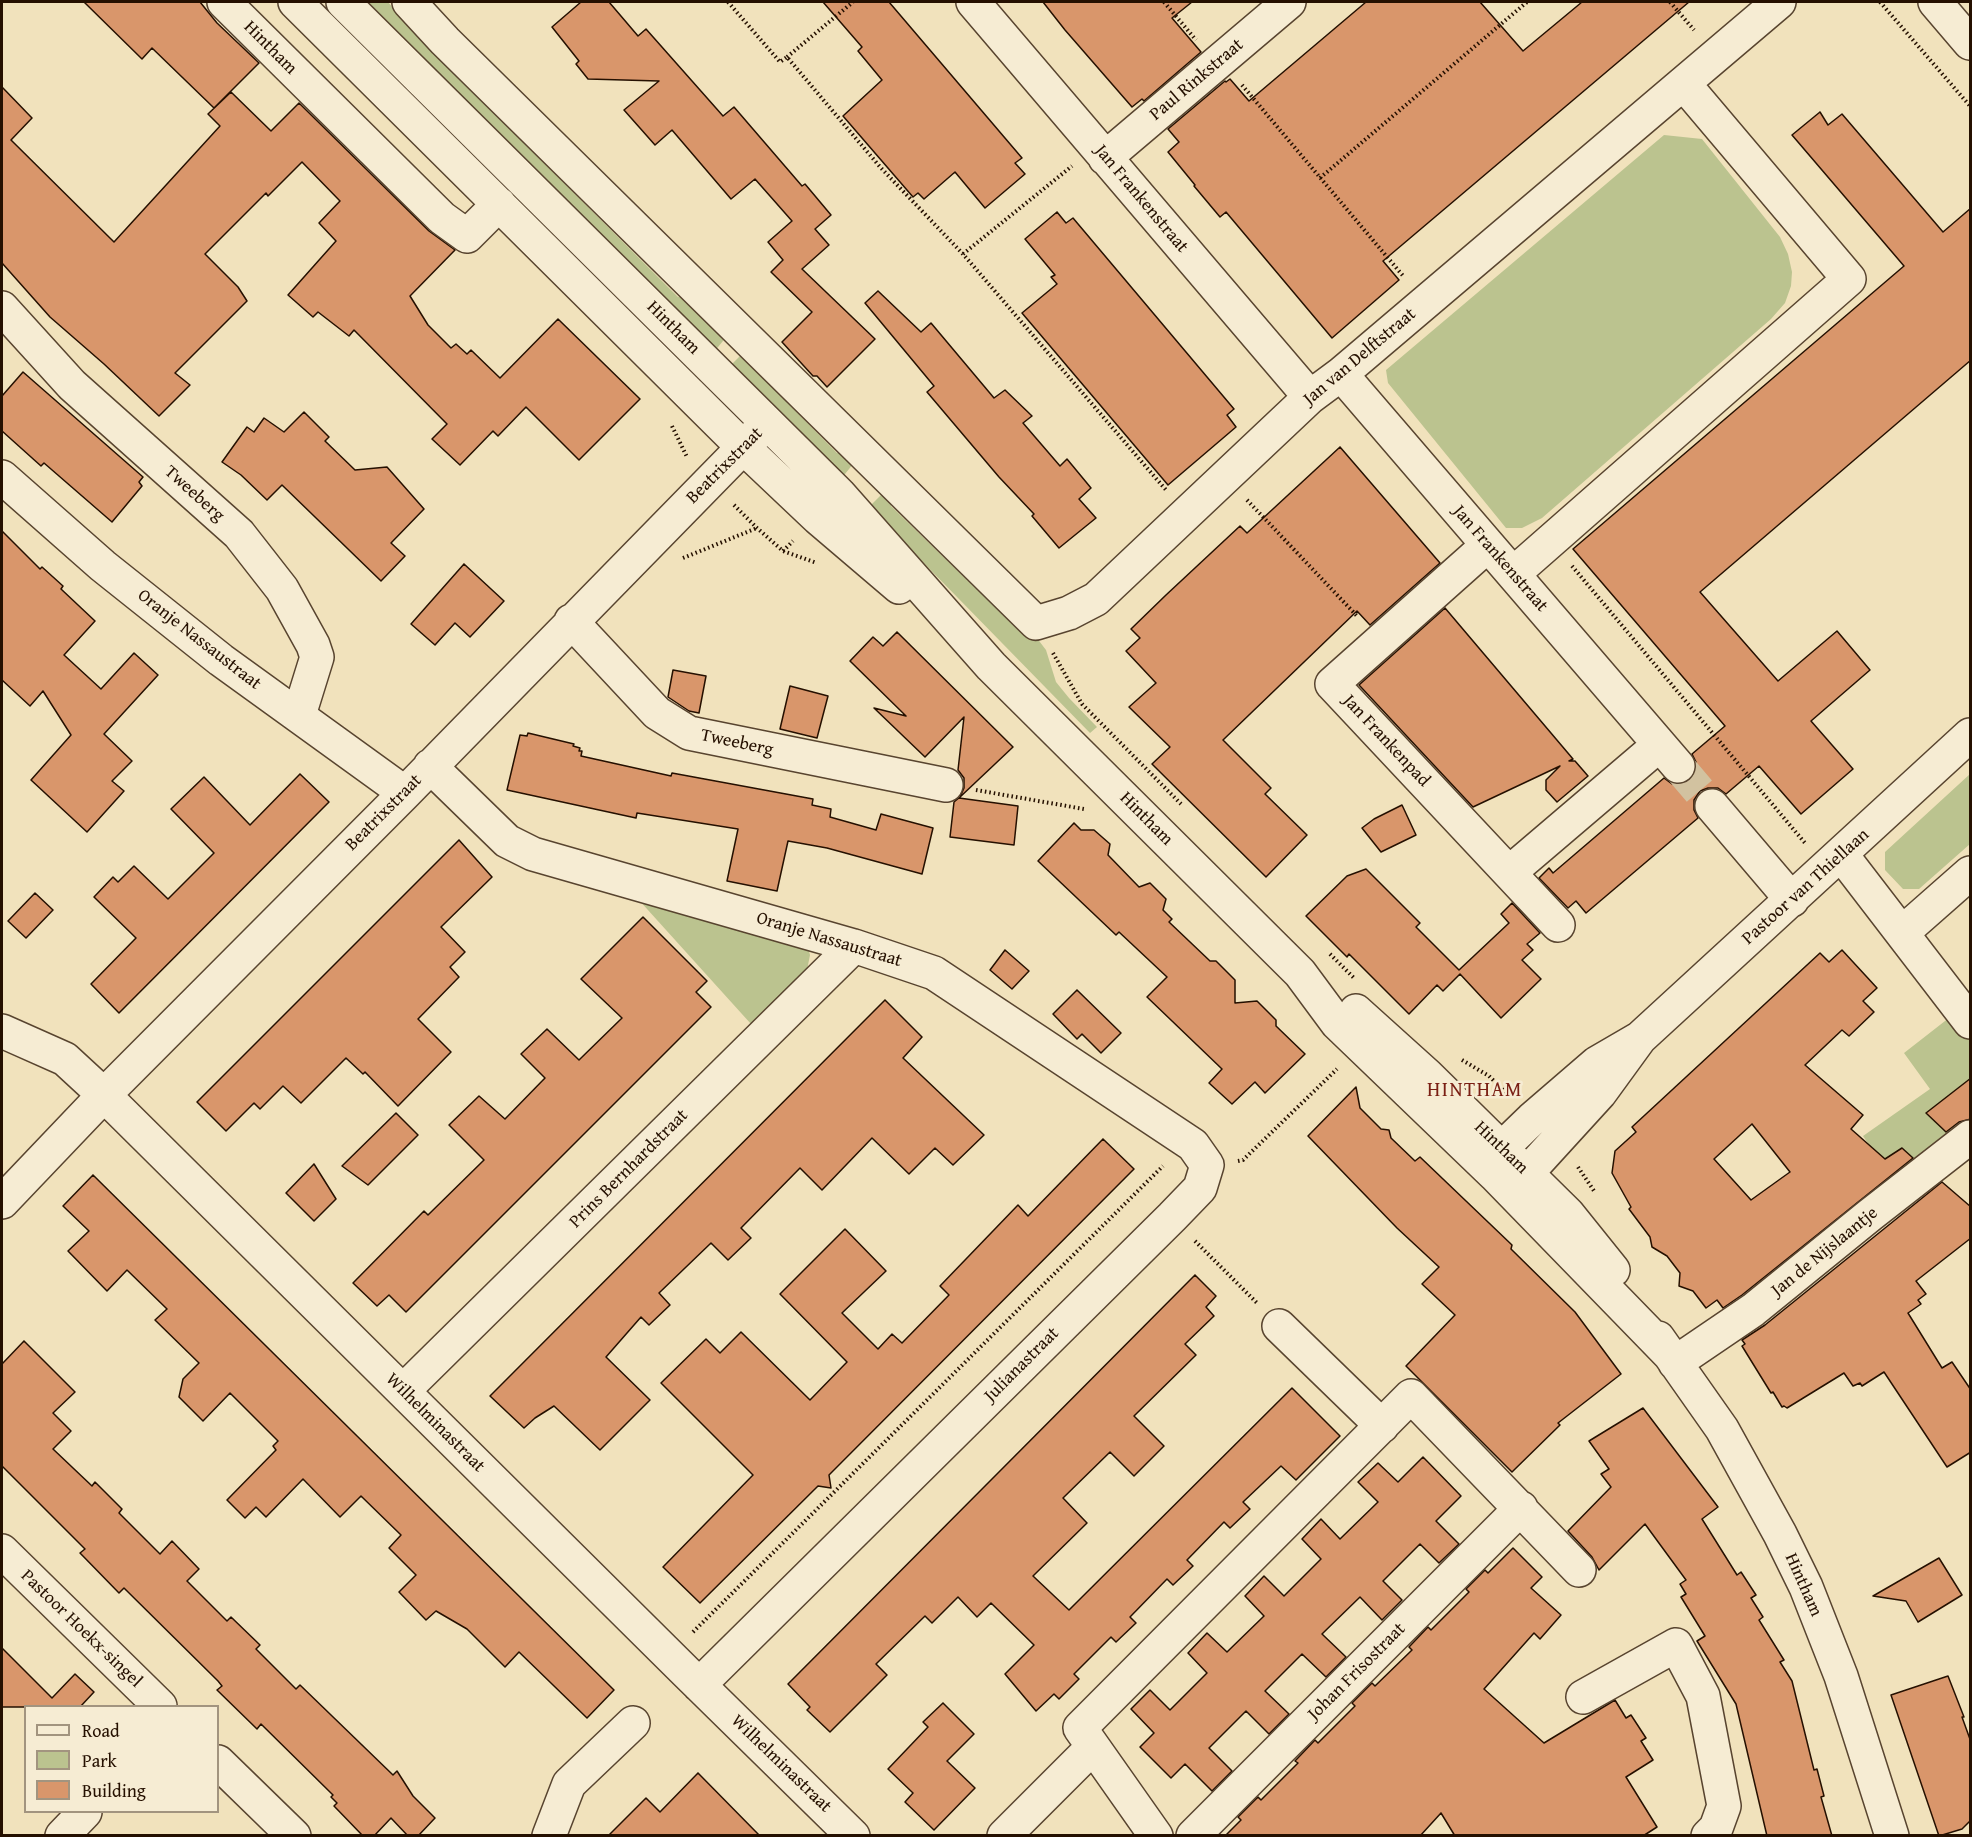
<!DOCTYPE html>
<html>
<head>
<meta charset="utf-8">
<style>
	body { margin:0 }
	#map { position:relative; width:1972px; height:1837px; overflow:hidden; background:#f1e2bc; font-family:"Gentium Book Plus",serif }
	canvas { display:block }
	.frame { position:absolute; inset:0; border:3px solid #251000; pointer-events:none }
	.legend { position:absolute; left:24px; top:1705px; width:195px; height:108px; box-sizing:border-box; background:#f6ecd3; border:2px solid #a2947f; margin:0; padding:8px 10px; list-style:none; font-size:18px; color:#251000 }
	.legend li { display:flex; align-items:center; gap:12px; height:30px }
	.legend b { width:30px; border:2px solid #a2947f }
</style>
</head>
<body>
<div id="map">
<canvas width="1972" height="1837"></canvas>
<div class="frame"></div>
<ul class="legend">
<li><b style="height:8px;background:#f6ecd3"></b>Road</li>
<li><b style="height:16px;background:#bbc38f"></b>Park</li>
<li><b style="height:16px;background:#d9966b"></b>Building</li>
</ul>
</div>
<script>
const c = document.querySelector('canvas').getContext('2d');
c.lineJoin = 'round';
function paint(path, color) { c.fillStyle = color; c.fill(path, 'evenodd'); }
const toPath = rows => new Path2D(rows.map(r => 'M' + r).join(''));
function trace(path, color, width, dash) { c.strokeStyle = color; c.lineWidth = width; c.lineCap = dash ? 'butt' : 'round'; c.setLineDash(dash || []); c.stroke(path); }
function drawText(font, color, halo, rows, align = 'center') {
  c.font = font + ' "Gentium Book Plus",serif'; c.lineWidth = 5; c.setLineDash([]); c.textBaseline = 'middle'; c.strokeStyle = halo; c.fillStyle = color; for (const [text, x, y, turn = 0] of rows) {
    c.save(); c.translate(x, y); c.rotate((+turn || 0) * Math.PI / 180); c.textAlign = isNaN(turn) ? turn : align; if (halo) c.strokeText(text, 0, 0); c.fillText(text, 0, 0); c.restore();
  }
}
const green = toPath([
	[361,2,388,2,412,31,678,297,687,295,727,336,714,352],
	[1664,135,1702,139,1780,237,1788,254,1792,272,1791,286,1785,303,1771,319,1542,518,1522,528,1506,528,1388,383,1386,370],
	[745,351,762,370,768,383,837,453,842,451,853,464,841,479,729,367],
	[885,491,891,496,891,506,995,607,1008,607,1030,629,1046,650,1056,682,1069,698,1097,727,1090,733,869,507],
	[1970,774,1970,844,1919,889,1903,889,1885,870,1885,852],
	[638,899,807,944,810,955,807,970,751,1024],
	[1954,1014,1970,1035,1970,1131,1898,1188,1863,1136,1930,1089,1904,1053]
]);
const building = toPath([
	[84,2,200,2,217,23,259,63,214,108,152,48,142,59,84,2],
	[581,2,609,2,638,36,646,29,723,116,734,107,802,186,805,184,831,215,815,229,829,245,802,269,875,339,827,387,817,376,813,376,782,342,812,312,771,272,783,260,768,242,792,221,755,179,731,199,672,130,655,145,624,110,659,81,588,79,576,64,579,61,552,27,581,2],
	[823,2,889,2,1022,158,1015,163,1025,174,985,208,955,172,924,199,918,193,913,197,843,116,882,80,858,51,862,47,823,2],
	[1043,2,1192,2,1172,18,1201,52,1144,101,1142,99,1132,107,1065,30,1043,2],
	[1366,2,1480,2,1523,51,1582,2,1689,2,1383,261,1399,280,1332,338,1226,212,1220,217,1194,186,1195,185,1168,152,1179,142,1168,129,1225,81,1226,82,1230,79,1249,101,1366,2],
	[2,87,32,118,11,140,114,242,220,126,208,114,231,92,271,131,299,103,429,231,455,250,410,296,428,325,451,348,456,344,467,354,471,350,500,378,558,319,640,399,579,460,526,407,498,436,493,431,460,465,432,439,447,424,354,330,349,336,318,312,313,317,288,295,336,241,319,223,340,201,302,162,268,196,266,193,205,254,238,287,247,301,175,373,190,385,159,416,104,364,50,317,2,263,2,87],
	[1820,112,1828,125,1842,114,1943,232,1971,208,1971,360,1700,592,1778,681,1837,631,1870,670,1811,721,1853,769,1801,814,1759,766,1726,794,1718,788,1708,788,1700,791,1694,800,1694,810,1698,818,1586,913,1576,901,1568,908,1539,878,1549,868,1553,873,1664,778,1672,784,1682,784,1690,781,1696,772,1696,762,1692,754,1725,726,1573,549,1904,266,1792,135,1820,112],
	[1057,212,1066,223,1073,218,1234,409,1227,415,1236,427,1168,485,1022,313,1057,284,1051,277,1055,275,1025,239,1057,212],
	[878,291,921,332,931,323,994,398,1005,390,1032,416,1023,423,1060,466,1067,459,1091,488,1079,499,1096,518,1059,548,1032,516,1034,514,999,477,927,392,934,386,865,303,878,291],
	[23,372,143,477,139,482,142,486,112,522,44,463,41,466,2,431,2,396,23,372],
	[304,412,329,437,325,441,355,470,387,467,424,509,391,543,405,556,381,581,282,485,267,500,241,475,222,462,247,427,254,432,264,418,284,432,304,412],
	[1340,447,1440,563,1370,625,1357,611,1223,740,1271,788,1265,794,1307,835,1266,877,1152,764,1170,747,1129,707,1156,683,1126,651,1140,638,1131,629,1166,595,1240,526,1247,533,1340,447],
	[2,531,40,569,42,567,63,586,61,589,95,621,64,655,101,689,134,653,158,675,104,734,132,761,112,781,124,791,87,832,31,780,71,735,43,691,30,706,2,680,2,531],
	[464,564,504,601,470,637,455,623,435,645,411,624,464,564],
	[1445,608,1573,759,1569,761,1575,761,1588,776,1557,802,1546,790,1546,780,1560,766,1473,807,1359,685,1445,608],
	[897,632,1013,747,959,798,1018,806,1014,845,950,837,954,802,960,797,964,788,964,778,958,770,964,717,925,757,874,708,906,716,850,661,873,637,883,646,897,632],
	[673,670,706,676,699,713,689,711,668,697,673,670],
	[790,686,828,696,817,738,780,729,790,686],
	[528,733,574,744,573,746,580,748,579,751,582,751,581,756,671,776,672,773,813,799,812,805,831,809,830,817,876,830,881,814,933,828,922,874,827,848,788,841,777,891,727,881,738,829,637,813,636,818,507,790,520,735,527,736,528,733],
	[300,774,329,802,119,1013,91,984,136,938,94,897,113,877,118,882,134,866,168,899,214,853,171,809,204,777,250,825,300,774],
	[1402,805,1416,835,1381,852,1362,828,1374,819,1402,805],
	[1074,823,1081,830,1094,830,1110,844,1108,855,1139,887,1150,883,1166,899,1163,910,1172,919,1169,922,1210,961,1216,961,1235,980,1235,1003,1257,1001,1276,1020,1276,1026,1305,1054,1265,1093,1255,1082,1232,1104,1209,1083,1222,1069,1147,997,1167,977,1119,932,1116,935,1038,861,1074,823],
	[459,840,492,877,441,927,465,952,450,967,459,977,418,1019,451,1052,398,1106,365,1072,363,1074,346,1058,301,1103,283,1086,260,1109,254,1103,226,1131,197,1102,459,840],
	[1366,869,1420,923,1416,927,1459,970,1509,923,1501,914,1512,903,1540,933,1527,944,1533,950,1522,960,1541,979,1501,1018,1460,974,1443,991,1437,985,1409,1014,1349,954,1347,957,1306,916,1347,876,1366,869],
	[35,893,53,910,26,938,8,921,35,893],
	[643,917,707,981,696,992,711,1007,406,1312,389,1295,377,1306,353,1283,424,1211,428,1215,484,1160,449,1125,479,1096,505,1119,545,1078,521,1054,547,1029,579,1060,622,1018,581,979,643,917],
	[1005,950,1029,971,1012,989,990,970,1005,950],
	[1842,950,1877,988,1863,1001,1874,1012,1849,1036,1842,1030,1805,1065,1863,1115,1851,1129,1885,1159,1902,1148,1913,1158,1742,1295,1723,1308,1717,1300,1706,1308,1693,1291,1679,1286,1680,1273,1667,1256,1652,1247,1650,1237,1629,1209,1631,1207,1612,1173,1615,1151,1636,1132,1632,1127,1820,953,1829,962,1842,950],
	[1752,1124,1790,1172,1751,1200,1714,1159,1752,1124],
	[1077,990,1121,1033,1101,1053,1082,1034,1077,1039,1053,1014,1077,990],
	[885,1000,922,1037,903,1058,984,1135,953,1165,935,1148,909,1174,872,1138,822,1190,800,1168,741,1228,751,1238,728,1260,711,1243,659,1293,670,1305,649,1325,641,1317,606,1357,650,1400,600,1450,554,1406,535,1418,524,1428,490,1396,885,1000],
	[1971,1078,1971,1119,1959,1122,1946,1132,1926,1113,1971,1078],
	[1356,1087,1360,1108,1381,1129,1389,1130,1391,1138,1415,1161,1420,1157,1512,1245,1511,1249,1575,1312,1621,1374,1558,1423,1560,1425,1512,1472,1406,1366,1455,1315,1422,1284,1439,1267,1397,1228,1308,1136,1356,1087],
	[396,1113,418,1135,368,1185,342,1166,396,1113],
	[1103,1139,1134,1169,829,1475,831,1488,818,1486,700,1603,663,1567,753,1475,661,1383,706,1339,720,1353,741,1332,810,1400,847,1362,780,1294,845,1229,886,1271,842,1313,878,1349,892,1334,902,1343,949,1295,940,1286,1018,1205,1028,1216,1103,1139],
	[314,1164,336,1199,314,1221,286,1193,314,1164],
	[93,1175,614,1690,587,1718,519,1652,505,1667,467,1629,436,1611,426,1620,399,1592,416,1575,389,1548,401,1535,361,1496,340,1517,303,1479,266,1517,256,1507,245,1518,227,1500,276,1450,273,1446,278,1441,230,1393,203,1421,179,1397,183,1379,199,1363,155,1320,167,1309,127,1270,107,1291,68,1251,89,1231,63,1206,93,1175],
	[1942,1182,1971,1207,1971,1238,1916,1281,1926,1294,1918,1300,1921,1304,1908,1313,1942,1368,1952,1362,1971,1390,1971,1452,1947,1467,1884,1372,1862,1386,1860,1383,1853,1386,1844,1373,1787,1408,1784,1406,1782,1407,1773,1392,1771,1393,1742,1346,1745,1344,1742,1340,1765,1325,1942,1182],
	[1195,1275,1216,1296,1206,1307,1214,1316,1185,1344,1196,1355,1134,1416,1164,1446,1134,1476,1110,1452,1063,1498,1087,1523,1033,1576,1069,1610,1292,1388,1340,1436,1296,1480,1281,1466,1243,1502,1250,1509,1230,1528,1224,1522,1187,1560,1193,1566,1173,1585,1167,1579,1130,1617,1136,1623,1116,1642,1111,1637,1074,1674,1079,1679,1059,1699,1054,1694,1036,1711,1005,1674,1034,1645,991,1603,977,1617,958,1597,932,1623,925,1616,876,1664,887,1675,830,1732,807,1710,810,1707,788,1684,1195,1275],
	[24,1341,75,1392,53,1413,71,1431,53,1449,92,1486,95,1482,122,1509,119,1513,160,1554,172,1541,199,1569,187,1581,227,1621,231,1617,260,1645,256,1649,296,1689,300,1685,393,1775,397,1771,413,1796,435,1818,418,1836,408,1836,391,1818,374,1836,363,1836,334,1806,337,1803,331,1797,333,1795,261,1724,257,1729,217,1690,222,1686,218,1681,124,1588,119,1593,80,1553,85,1549,2,1466,2,1364,24,1341],
	[1643,1408,1718,1507,1702,1519,1737,1575,1741,1572,1756,1595,1751,1598,1763,1617,1759,1620,1784,1660,1780,1662,1792,1681,1814,1770,1817,1769,1824,1796,1821,1797,1832,1836,1767,1836,1736,1704,1697,1641,1705,1636,1681,1597,1686,1594,1680,1584,1686,1580,1645,1524,1599,1570,1592,1557,1568,1531,1611,1487,1601,1474,1609,1469,1589,1441,1643,1408],
	[1423,1457,1461,1496,1436,1521,1459,1544,1439,1563,1420,1544,1383,1581,1402,1600,1382,1620,1360,1597,1322,1634,1346,1657,1326,1677,1302,1654,1265,1691,1289,1714,1269,1734,1246,1711,1209,1748,1232,1771,1212,1791,1185,1764,1171,1778,1140,1747,1154,1733,1131,1709,1150,1690,1170,1710,1207,1673,1188,1653,1207,1633,1227,1652,1264,1616,1245,1596,1264,1576,1284,1596,1321,1559,1302,1539,1321,1519,1340,1539,1378,1502,1358,1482,1378,1463,1398,1482,1423,1457],
	[1513,1548,1542,1577,1531,1588,1561,1615,1540,1639,1534,1633,1484,1689,1544,1743,1615,1700,1626,1718,1631,1715,1646,1738,1641,1741,1653,1760,1626,1777,1657,1827,1643,1836,1455,1836,1441,1813,1420,1836,1225,1836,1241,1820,1238,1817,1258,1797,1261,1800,1298,1763,1295,1761,1315,1740,1318,1743,1355,1706,1352,1703,1372,1683,1375,1686,1412,1650,1409,1647,1428,1627,1431,1630,1469,1592,1466,1589,1485,1570,1488,1573,1513,1548],
	[1939,1558,1962,1595,1918,1622,1906,1601,1873,1596,1939,1558],
	[2,1648,52,1698,75,1674,94,1692,80,1707,2,1707,2,1648],
	[1948,1676,1964,1717,1962,1717,1971,1742,1971,1820,1962,1829,1939,1836,1891,1695,1948,1676],
	[943,1703,974,1734,947,1761,975,1788,934,1830,905,1802,913,1793,888,1769,928,1727,923,1722,943,1703],
	[698,1773,760,1836,608,1836,646,1798,660,1812,698,1773]
]);
const minorTunnel = toPath([
	[1678,766,1712,806]
]);
const path = toPath([
	[728,2,780,62,787,57,881,168,963,254,1166,490],
	[1164,2,1196,40],
	[1670,2,1694,30],
	[1880,2,1970,106],
	[787,57,853,2],
	[1242,85,1404,277],
	[1320,178,1527,2],
	[963,254,1072,166],
	[672,426,687,457],
	[1247,500,1358,617],
	[734,505,757,528,783,551,817,563],
	[783,551,793,541],
	[683,558,757,528],
	[1572,566,1805,843],
	[1053,653,1082,704,1181,804],
	[976,790,1084,809],
	[1330,954,1355,979],
	[1462,1060,1489,1076,1508,1095],
	[1238,1161,1243,1160,1337,1069],
	[1578,1167,1594,1191],
	[1195,1241,1258,1304],
	[693,1632,1163,1166]
]);
const minor = toPath([
	[224,2,442,218,467,236,499,204],
	[295,2,743,447,818,518,899,587],
	[343,2,839,494,991,666,1300,973,1337,1023,1495,1175,1670,1355],
	[409,2,445,41,1036,623,1069,613,1096,599,1310,397,1341,374,1779,2],
	[973,2,1310,397],
	[1935,2,1970,43],
	[1105,158,1289,2],
	[2,308,72,385,239,534,282,589,313,645,317,657,299,715],
	[1341,374,1678,766],
	[2,477,103,566,221,660,405,793],
	[1488,545,1332,684,1558,925],
	[1513,574,1849,279,1684,84],
	[571,621,657,713,689,733,946,785],
	[430,766,507,841,533,854,854,946,934,973,1193,1145,1207,1165,1200,1188,1172,1217,699,1685],
	[1712,806,1792,900],
	[1841,854,1970,1022],
	[1510,872,1659,745],
	[1903,932,1970,873],
	[1356,1011,1427,1075,1568,1214,1613,1270],
	[2,1031,65,1059,104,1095,686,1672,853,1836],
	[1640,1038,1600,1093,1527,1173,1495,1175,1502,1148,1532,1119,1597,1063,1640,1038,1970,735],
	[2,1202,104,1095,405,793,767,423],
	[1279,1326,1382,1426],
	[1658,1338,1722,1429,1780,1534,1806,1587,1841,1676,1892,1836],
	[1675,1363,1753,1310,1870,1215,1970,1137],
	[403,1391,854,946],
	[2,1551,160,1706],
	[1583,1697,1676,1645,1703,1696,1724,1806,1716,1828,1708,1836],
	[218,1762,294,1836],
	[62,1836,85,1812],
	[549,1836,569,1784,633,1723],
	[1004,1836,1093,1747],
	[1156,1836,1080,1728,1411,1396,1579,1570],
	[1193,1836,1521,1508]
]);
const streetNames = [
	["Hintham",270,48,45],
	["Paul Rinkstraat",1197,80,-40],
	["Jan Frankenstraat",1141,199,50],
	["Hintham",673,328,45],
	["Jan van Delftstraat",1360,357,-40],
	["Beatrixstraat",725,466,-45],
	["Tweeberg",194,494,42],
	["Jan Frankenstraat",1500,559,49],
	["Oranje Nassaustraat",199,640,38],
	["Jan Frankenpad",1386,741,47],
	["Tweeberg",737,743,12],
	["Beatrixstraat",384,813,-45],
	["Hintham",1146,819,45],
	["Pastoor van Thiellaan",1806,887,-42],
	["Oranje Nassaustraat",829,940,17],
	["Hintham",1501,1148,44],
	["Prins Bernhardstraat",629,1169,-45],
	["Jan de Nijslaantje",1825,1252,-39],
	["Julianastraat",1022,1365,-45],
	["Wilhelminastraat",435,1423,45],
	["Hintham",1803,1585,66],
	["Pastoor Hoekx-singel",81,1629,44],
	["Johan Frisostraat",1357,1672,-45],
	["Wilhelminastraat",781,1764,44]
];
const neighbourhoodNames = [
	["HINTHAM",1475,1091]
];
paint(green, '#bbc38f');
paint(building, '#d9966b');
trace(building, '#251000', 1.5);
trace(minorTunnel, '#d2c2a0', 33, [33, 16]);
trace(minor, '#58442f', 36);
trace(path, '#251000', 4, [1.5, 3]);
trace(minor, '#f6ecd3', 33);
drawText('18px', '#251000', '#f6ecd3', streetNames);
c.letterSpacing = '1.5px';
drawText('20px', '#7a1f14', '#f6ecd3', neighbourhoodNames);
c.letterSpacing = '0px';
</script>
</body>
</html>
